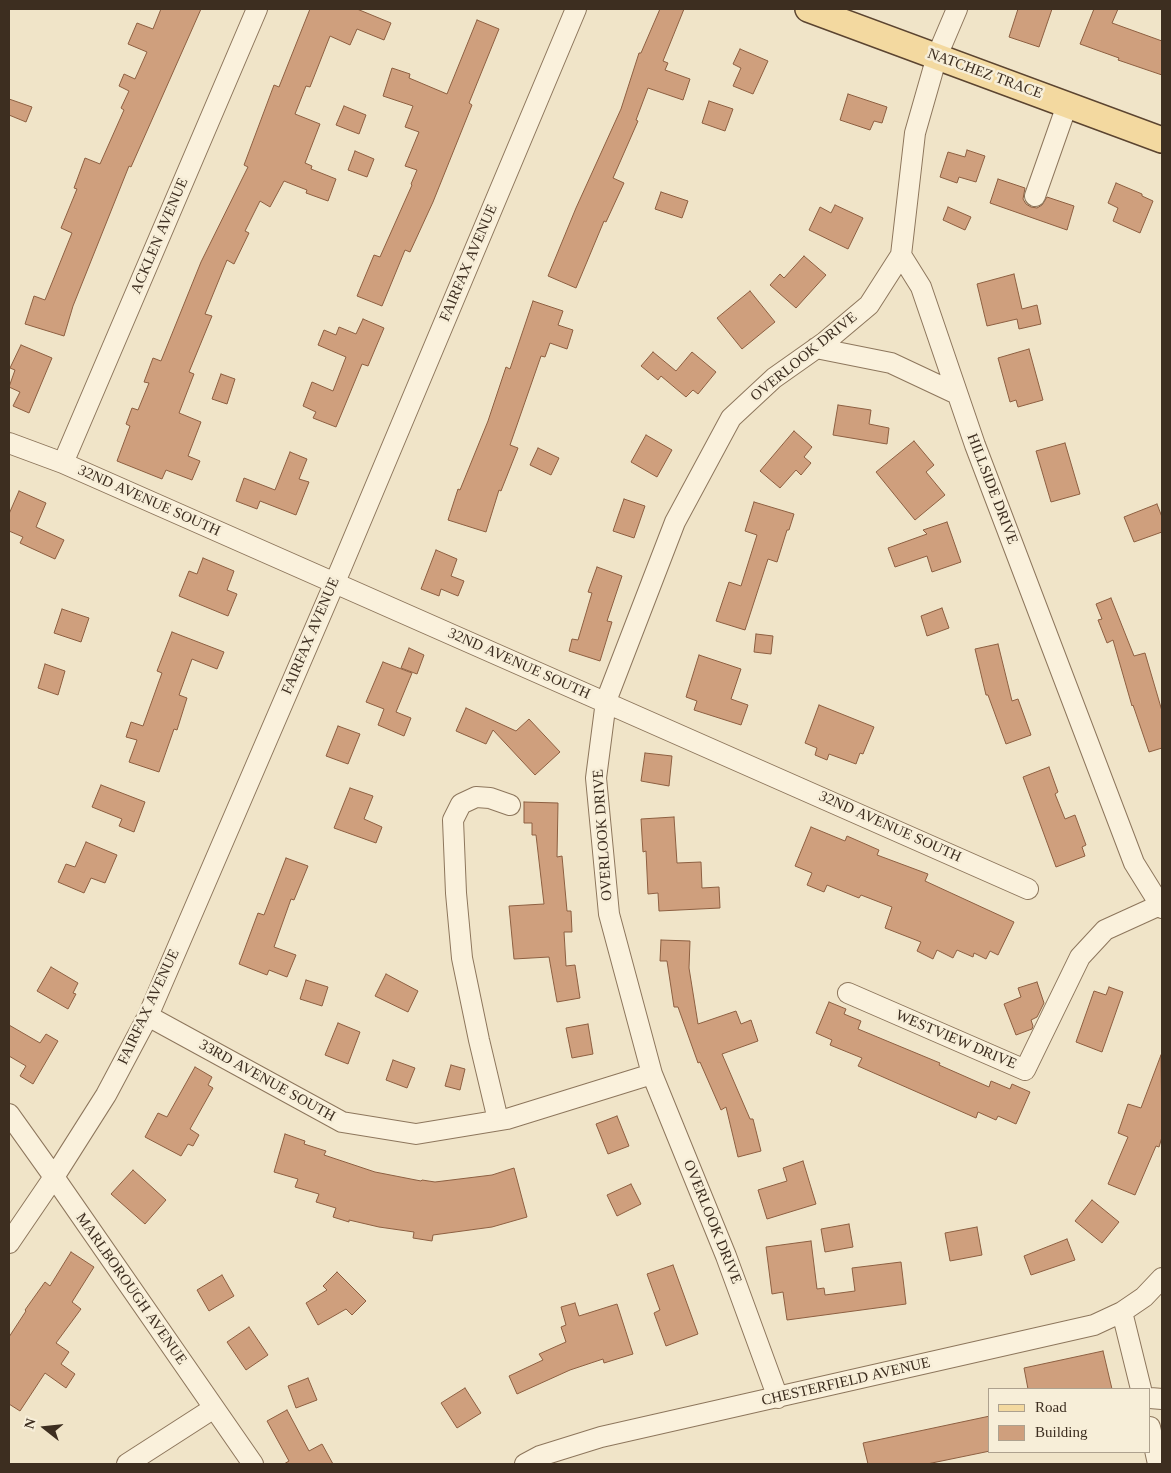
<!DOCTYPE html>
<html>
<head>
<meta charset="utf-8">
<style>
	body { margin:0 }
	#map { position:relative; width:1171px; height:1473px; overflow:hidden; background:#f0e4c8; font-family:"Times New Roman",serif }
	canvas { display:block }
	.frame { position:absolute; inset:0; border:10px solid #3d2e20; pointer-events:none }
	.legend { position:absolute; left:988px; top:1388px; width:162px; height:65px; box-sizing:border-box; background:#f7eed8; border:1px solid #ada18e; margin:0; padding:6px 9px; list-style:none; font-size:15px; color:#3d2e20 }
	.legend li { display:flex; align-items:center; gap:10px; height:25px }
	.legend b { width:25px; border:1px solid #ada18e }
	.north { position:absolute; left:20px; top:1403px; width:50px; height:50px; -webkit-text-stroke:4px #f7eed8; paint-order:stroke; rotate:286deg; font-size:14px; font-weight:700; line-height:20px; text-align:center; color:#3d2e20 }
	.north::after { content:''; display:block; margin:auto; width:18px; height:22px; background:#3d2e20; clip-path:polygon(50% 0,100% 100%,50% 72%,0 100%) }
</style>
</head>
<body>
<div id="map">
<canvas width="1171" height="1473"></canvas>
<div class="frame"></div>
<ul class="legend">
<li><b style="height:6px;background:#f3d9a0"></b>Road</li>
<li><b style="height:14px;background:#cf9f7d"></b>Building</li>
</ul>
<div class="north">N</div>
</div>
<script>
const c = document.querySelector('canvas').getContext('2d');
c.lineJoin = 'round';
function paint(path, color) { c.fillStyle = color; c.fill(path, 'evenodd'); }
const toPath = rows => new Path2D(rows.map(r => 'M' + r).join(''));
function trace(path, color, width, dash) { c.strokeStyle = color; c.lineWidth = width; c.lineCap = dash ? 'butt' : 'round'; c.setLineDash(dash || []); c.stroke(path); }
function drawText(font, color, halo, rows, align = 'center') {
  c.font = font + ' "Times New Roman",serif'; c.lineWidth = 5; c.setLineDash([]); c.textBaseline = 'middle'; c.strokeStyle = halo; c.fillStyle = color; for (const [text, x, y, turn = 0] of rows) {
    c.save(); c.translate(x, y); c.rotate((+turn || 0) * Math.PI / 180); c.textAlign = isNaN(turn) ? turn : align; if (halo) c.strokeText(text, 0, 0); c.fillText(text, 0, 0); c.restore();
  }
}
const building = toPath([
	[161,9,201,9,131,167,129,166,73,306,64,336,25,324,34,296,45,300,68,243,72,233,61,228,77,189,74,188,85,158,100,164,124,110,121,108,129,91,119,86,124,74,135,79,147,52,128,44,137,23,153,29,161,9],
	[310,9,357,9,391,23,384,40,357,29,350,45,330,36,310,87,306,86,295,114,320,124,305,163,312,166,311,169,336,179,328,201,306,193,307,190,284,181,270,207,260,201,245,231,249,233,234,264,227,260,205,314,212,316,189,372,194,374,179,413,201,422,188,456,200,461,192,480,166,470,162,479,117,461,130,426,126,424,132,408,138,410,149,383,144,382,153,358,161,361,201,262,248,167,244,165,274,85,279,87,310,9],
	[660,9,684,9,663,61,668,63,665,70,690,79,683,100,648,88,636,120,638,121,613,178,624,183,606,222,604,221,576,288,548,276,576,208,621,109,639,53,641,53,660,9],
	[1018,9,1052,9,1039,47,1009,37,1018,9],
	[1094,9,1118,9,1112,23,1162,41,1162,75,1118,60,1119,58,1080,44,1094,9],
	[477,20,499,29,469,103,472,105,433,202,410,252,405,250,382,306,357,296,374,255,380,257,412,185,411,184,417,170,405,166,419,132,405,127,413,106,383,96,392,68,410,74,409,78,447,94,477,20],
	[740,49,768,61,753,94,733,86,741,68,733,64,740,49],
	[848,94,887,107,882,123,874,121,870,130,840,120,848,94],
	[9,99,32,107,26,122,9,115,9,99],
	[709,101,733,109,725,131,702,123,709,101],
	[344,106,366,115,359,134,336,125,344,106],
	[967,150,985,156,976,182,959,177,957,183,940,177,948,152,965,157,967,150],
	[355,151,374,159,367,177,348,170,355,151],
	[998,179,1025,188,1023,199,1026,204,1031,207,1037,208,1042,205,1047,197,1074,206,1067,230,990,203,998,179],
	[1116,183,1142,194,1142,196,1153,201,1140,233,1113,221,1118,208,1108,203,1116,183],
	[661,192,688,201,682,218,655,209,661,192],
	[835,205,863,218,848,249,809,230,820,207,831,213,835,205],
	[948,207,971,217,965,230,943,220,948,207],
	[804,256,826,275,796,308,770,285,780,274,784,278,804,256],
	[1014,274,1022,309,1037,305,1041,324,1019,329,1017,319,987,326,977,284,1014,274],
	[750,291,775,322,742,349,717,318,750,291],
	[533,301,563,311,558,325,573,330,567,349,550,343,545,357,541,356,510,445,518,448,501,491,499,490,486,532,448,520,458,489,460,490,488,421,506,367,510,369,533,301],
	[363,319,384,328,368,366,362,364,336,427,313,418,316,412,303,406,312,382,333,391,346,357,318,345,324,330,336,335,339,327,356,334,363,319],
	[21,345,52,358,29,413,13,406,20,392,9,387,15,370,10,368,21,345],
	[1029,349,1043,400,1018,407,1016,400,1010,402,998,358,1029,349],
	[653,352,676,371,692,352,716,372,698,394,693,390,686,397,661,376,658,380,641,366,653,352],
	[221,374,235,379,227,404,212,399,221,374],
	[838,405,871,410,869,424,889,428,887,444,833,435,838,405],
	[794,431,812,447,804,457,811,463,801,475,796,470,780,488,760,471,794,431],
	[646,435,672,450,657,477,631,462,646,435],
	[914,441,934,465,926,472,945,495,915,520,876,472,914,441],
	[1065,443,1080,494,1051,502,1036,451,1065,443],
	[538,448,559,458,551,475,530,465,538,448],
	[290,452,307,459,299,479,309,482,296,515,260,501,257,509,236,501,244,478,275,490,290,452],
	[19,491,46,503,36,527,64,540,55,559,20,543,23,537,9,531,9,514,19,491],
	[624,499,645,506,634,538,613,531,624,499],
	[754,502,794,514,789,530,787,530,777,562,768,559,745,630,716,621,729,582,741,586,757,535,745,531,754,502],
	[1157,504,1162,517,1162,532,1134,542,1124,517,1157,504],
	[947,522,961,562,932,572,927,556,895,567,888,548,927,534,923,530,947,522],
	[436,550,457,559,451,576,464,581,458,596,441,589,439,596,421,589,436,550],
	[203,558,234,571,227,590,237,594,228,616,179,596,189,571,197,574,203,558],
	[597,567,622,576,607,621,612,622,600,661,569,651,572,639,578,640,592,593,588,592,597,567],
	[1111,598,1134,656,1145,653,1162,711,1162,748,1149,752,1133,705,1132,706,1113,640,1107,643,1098,620,1102,619,1096,604,1111,598],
	[942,608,949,628,927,636,921,616,942,608],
	[62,609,89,618,81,642,54,633,62,609],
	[172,632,224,652,217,669,192,659,179,695,187,698,177,730,174,729,159,772,129,762,137,740,126,737,131,722,143,726,162,673,157,671,172,632],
	[756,634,773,636,771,654,754,652,756,634],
	[998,644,1012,701,1018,699,1031,735,1006,744,988,695,986,695,975,649,998,644],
	[409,648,424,655,417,674,401,668,409,648],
	[699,655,741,669,731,699,748,705,741,725,694,710,697,701,686,697,699,655],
	[383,662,412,673,396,712,411,718,404,736,378,725,384,709,366,702,383,662],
	[45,664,65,671,58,695,38,688,45,664],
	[819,705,874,727,863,754,860,753,856,764,829,754,827,760,815,755,817,748,805,743,819,705],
	[466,708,516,731,529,719,560,752,535,775,493,730,486,744,456,731,466,708],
	[338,726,360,734,348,764,326,756,338,726],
	[645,753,672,756,669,786,641,781,645,753],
	[1049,767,1058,792,1055,794,1065,819,1075,815,1086,845,1082,847,1085,856,1056,867,1023,777,1049,767],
	[101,785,145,802,134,832,119,826,122,819,92,807,101,785],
	[350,788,373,796,364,819,382,827,376,843,334,828,350,788],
	[524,802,558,803,557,857,562,856,567,911,571,911,572,932,564,932,566,966,575,965,580,998,557,1002,549,957,514,959,509,906,544,904,536,835,532,835,532,823,524,823,524,802],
	[674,817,677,863,701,862,702,888,719,887,720,908,659,911,658,893,648,894,646,851,643,852,641,819,674,817],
	[811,827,845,841,847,836,879,850,877,855,928,874,925,881,1014,922,998,955,990,951,986,959,974,953,973,957,957,950,953,958,937,950,933,959,917,951,921,942,885,928,892,907,861,895,859,898,827,885,824,892,807,885,812,873,795,866,811,827],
	[86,842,117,855,105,883,91,878,84,893,58,882,66,864,75,867,86,842],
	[286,858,308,866,294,900,291,899,274,947,296,955,287,977,269,970,267,975,239,964,258,913,264,915,286,858],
	[661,940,690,941,689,968,698,1024,736,1011,741,1024,751,1020,758,1041,722,1054,750,1119,753,1119,761,1151,738,1157,726,1107,721,1110,700,1062,698,1063,678,1007,674,1007,667,961,660,961,661,940],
	[51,967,78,983,73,993,76,994,68,1009,37,991,51,967],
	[386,974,418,991,408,1012,375,996,386,974],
	[306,980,328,987,322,1006,300,999,306,980],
	[1037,982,1044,1003,1037,1017,1031,1020,1033,1026,1032,1029,1016,1035,1004,1004,1021,997,1018,988,1037,982],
	[1109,987,1123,992,1102,1052,1076,1042,1094,991,1106,995,1109,987],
	[829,1002,846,1009,844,1014,861,1021,858,1029,940,1063,939,1065,989,1087,991,1081,1010,1089,1012,1084,1030,1092,1016,1124,998,1116,996,1120,978,1112,976,1118,858,1066,862,1058,830,1045,832,1040,816,1033,829,1002],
	[338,1023,360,1032,348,1064,325,1055,338,1023],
	[588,1024,593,1054,572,1058,566,1028,588,1024],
	[9,1025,40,1043,46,1034,58,1041,33,1084,20,1076,26,1066,9,1056,9,1025],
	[1161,1055,1162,1137,1159,1147,1156,1146,1135,1195,1108,1184,1128,1137,1118,1133,1128,1104,1141,1108,1161,1055],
	[393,1060,415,1068,407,1088,386,1080,393,1060],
	[451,1065,465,1069,460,1090,445,1086,451,1065],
	[195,1067,212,1077,208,1085,213,1088,190,1129,199,1135,193,1146,188,1144,181,1156,145,1137,158,1113,167,1117,195,1067],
	[617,1116,629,1146,608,1154,596,1124,617,1116],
	[285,1134,305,1141,304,1144,326,1151,324,1155,375,1172,421,1181,422,1180,435,1182,492,1175,514,1168,527,1217,492,1227,433,1235,432,1241,413,1238,414,1232,379,1227,349,1220,349,1222,333,1217,336,1208,316,1202,319,1194,295,1187,298,1179,274,1172,285,1134],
	[803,1161,816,1204,767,1219,758,1190,787,1181,783,1168,803,1161],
	[133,1170,166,1200,145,1224,111,1194,133,1170],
	[631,1184,641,1204,617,1216,607,1195,631,1184],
	[1092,1200,1119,1222,1102,1243,1075,1221,1092,1200],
	[849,1224,853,1247,825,1252,821,1229,849,1224],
	[977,1227,982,1255,950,1261,945,1233,977,1227],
	[1067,1239,1075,1260,1031,1275,1024,1256,1067,1239],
	[811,1241,817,1289,824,1288,825,1295,855,1291,852,1268,901,1262,906,1304,787,1320,783,1292,772,1294,766,1247,811,1241],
	[71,1252,94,1267,72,1302,81,1309,56,1343,69,1352,61,1364,75,1374,66,1388,45,1373,20,1411,9,1404,9,1337,26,1311,25,1310,45,1282,50,1286,71,1252],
	[673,1265,698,1334,666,1346,654,1313,660,1310,647,1274,673,1265],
	[337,1272,366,1301,352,1315,346,1309,318,1325,306,1303,327,1290,323,1286,337,1272],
	[222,1275,234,1296,209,1311,197,1290,222,1275],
	[575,1303,579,1316,617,1304,633,1354,604,1363,603,1359,570,1370,517,1394,509,1376,543,1360,539,1354,566,1342,561,1327,566,1325,561,1307,575,1303],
	[249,1327,268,1355,246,1370,227,1342,249,1327],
	[1103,1351,1112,1389,1028,1389,1024,1368,1103,1351],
	[308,1378,317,1400,296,1408,288,1386,308,1378],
	[465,1388,481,1413,457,1428,441,1403,465,1388],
	[287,1410,309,1451,322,1444,333,1464,284,1464,289,1461,267,1421,287,1410],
	[990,1416,990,1451,927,1464,868,1464,863,1443,990,1416]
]);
const minor = toPath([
	[957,9,937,56,915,133,901,255,921,287,975,445,1134,863,1162,908],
	[1035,196,1067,105],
	[816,348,891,363,957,394],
	[9,443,63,463,1028,889],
	[63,463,257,9],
	[848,993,1025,1070,1080,957,1105,930,1160,905],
	[148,1016,342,1122,416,1134,507,1119,652,1074],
	[9,1114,54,1177,253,1464],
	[498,1120,479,1040,462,958,456,893,453,820,461,804,476,797,490,798,510,805],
	[9,1243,54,1177,106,1095,148,1016,341,568,576,9],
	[1122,1312,1141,1389],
	[778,1398,726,1256,652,1074,609,914,596,778,606,701,675,522,731,418,774,378,825,342,869,305,901,255],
	[1150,1398,1162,1399],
	[1150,1427,1158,1464],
	[127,1464,214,1408],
	[525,1464,540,1456,601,1437,1094,1325,1122,1312,1144,1297,1162,1278]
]);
const major = toPath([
	[808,9,1162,140]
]);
const streetNames = [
	["NATCHEZ TRACE",985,74,20],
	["ACKLEN AVENUE",160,236,-67],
	["FAIRFAX AVENUE",469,263,-67],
	["OVERLOOK DRIVE",804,357,-39],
	["HILLSIDE DRIVE",992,489,69],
	["32ND AVENUE SOUTH",149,501,24],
	["FAIRFAX AVENUE",311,636,-67],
	["32ND AVENUE SOUTH",519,664,24],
	["32ND AVENUE SOUTH",890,827,24],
	["OVERLOOK DRIVE",603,835,-94],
	["FAIRFAX AVENUE",149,1007,-65],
	["WESTVIEW DRIVE",956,1040,23],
	["33RD AVENUE SOUTH",267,1081,29],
	["OVERLOOK DRIVE",712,1222,68],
	["MARLBOROUGH AVENUE",131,1289,55],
	["CHESTERFIELD AVENUE",846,1382,-13]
];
paint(building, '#cf9f7d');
trace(building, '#8d5f41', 1);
trace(minor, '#8d765c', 22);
trace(major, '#5b4430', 28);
trace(minor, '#faf1dc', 20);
trace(major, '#f3d9a0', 25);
drawText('15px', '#3d2e20', '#f7eed8', streetNames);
</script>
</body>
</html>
